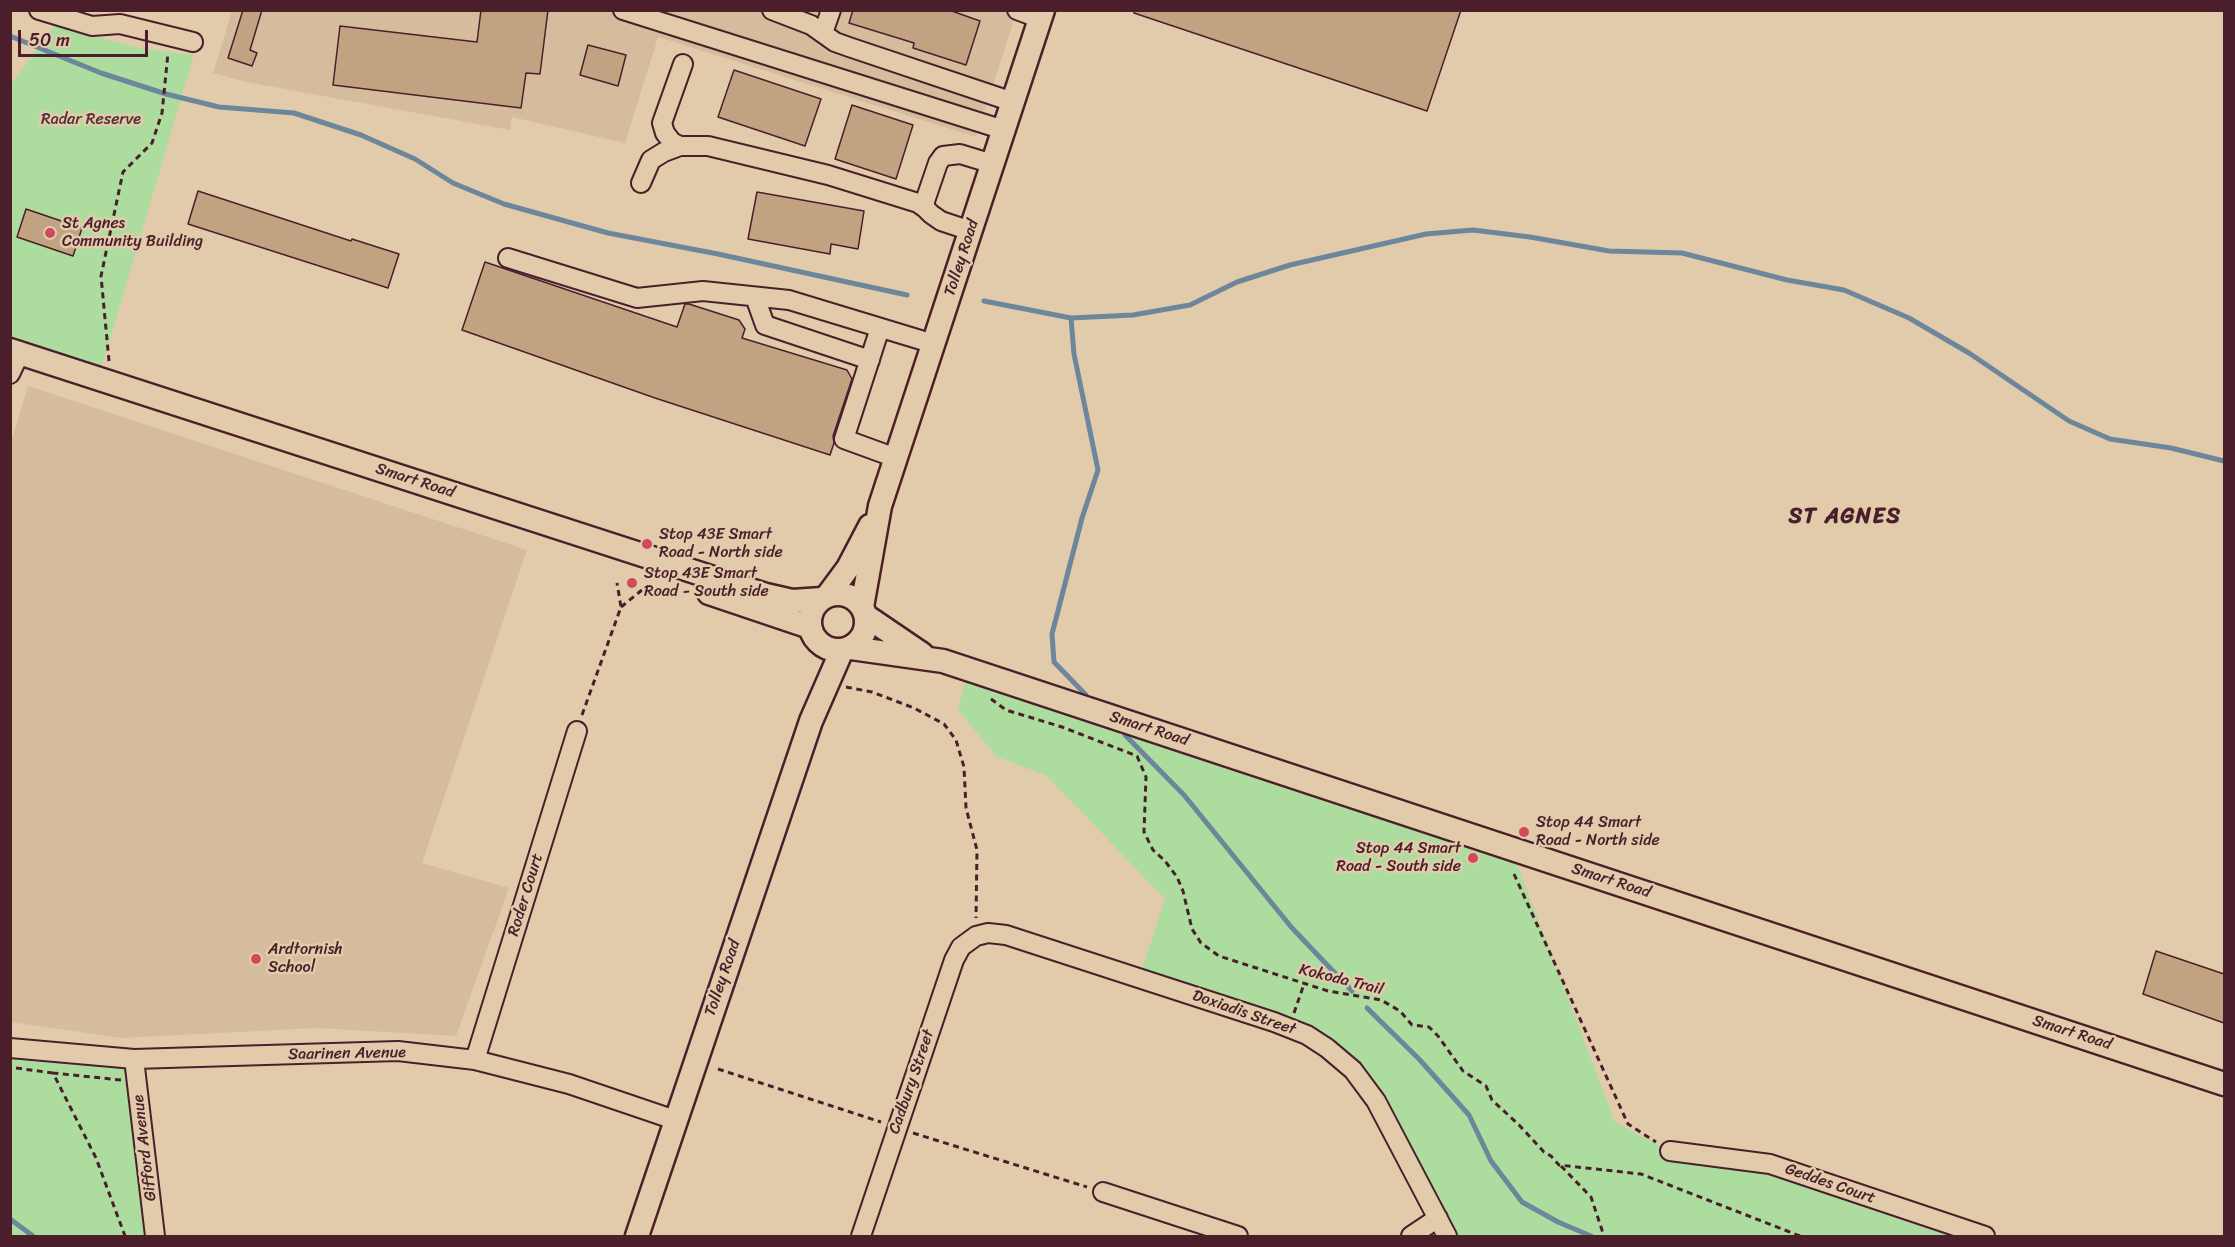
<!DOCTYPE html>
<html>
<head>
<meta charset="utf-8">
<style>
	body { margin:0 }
	#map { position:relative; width:2235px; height:1247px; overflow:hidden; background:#e2cbab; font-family:Sriracha,sans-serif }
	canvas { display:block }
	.frame { position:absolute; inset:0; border:12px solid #4a1f2b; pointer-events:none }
	.scale { position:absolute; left:18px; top:30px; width:130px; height:27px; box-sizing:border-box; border:3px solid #4a1f2b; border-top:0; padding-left:8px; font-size:18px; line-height:21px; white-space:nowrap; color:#4a1f2b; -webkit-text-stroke:4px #e2cbab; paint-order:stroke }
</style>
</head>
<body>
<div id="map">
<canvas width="2235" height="1247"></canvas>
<div class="frame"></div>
<div class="scale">50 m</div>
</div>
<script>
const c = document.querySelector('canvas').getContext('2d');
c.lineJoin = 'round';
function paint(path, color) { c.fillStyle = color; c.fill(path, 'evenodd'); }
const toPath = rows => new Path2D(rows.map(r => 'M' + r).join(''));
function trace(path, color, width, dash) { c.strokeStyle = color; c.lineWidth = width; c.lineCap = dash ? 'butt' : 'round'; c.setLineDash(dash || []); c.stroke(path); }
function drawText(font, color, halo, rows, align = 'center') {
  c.font = font + ' Sriracha,sans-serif'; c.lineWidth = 5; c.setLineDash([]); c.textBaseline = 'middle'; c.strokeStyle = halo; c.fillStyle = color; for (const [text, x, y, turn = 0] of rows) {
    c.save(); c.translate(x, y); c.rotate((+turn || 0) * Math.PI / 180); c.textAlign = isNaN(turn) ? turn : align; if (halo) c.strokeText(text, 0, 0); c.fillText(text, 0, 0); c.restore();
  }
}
const built = toPath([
	[232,11,1017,11,976,137,658,37,625,143,512,117,510,130,251,83,213,73],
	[28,386,527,550,422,863,509,888,456,1036,317,1028,122,1038,11,1022,10,446]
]);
const green = toPath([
	[54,26,144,49,194,55,101,370,11,342,11,85],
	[968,669,1511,848,1615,1122,1670,1151,1770,1164,1980,1236,1447,1236,1376,1101,1314,1040,1139,978,1165,899,1047,776,996,756,958,710],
	[11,1048,134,1059,155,1236,11,1236]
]);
const stream = toPath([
	[10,36,101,73,166,94,219,107,294,113,361,135,415,159,453,183,504,204,608,233,718,254,907,295],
	[984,301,1071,318,1133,315,1190,305,1237,282,1290,265,1426,234,1473,230,1530,237,1609,251,1682,253,1787,280,1844,290,1909,318,1969,353,2069,421,2110,439,2171,448,2224,461],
	[1071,318,1074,354,1098,470,1082,518,1052,634,1054,662,1086,695],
	[1125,735,1184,795,1292,928,1352,991],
	[1367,1008,1419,1059,1469,1115,1491,1161,1522,1202,1558,1222,1591,1236],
	[10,1219,33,1236]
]);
const building = toPath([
	[243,10,262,10,250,50,257,53,252,66,228,58,243,10],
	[481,10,548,10,540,74,526,73,521,108,333,85,340,26,477,42,481,10],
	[853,10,949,10,980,21,966,65,913,48,914,43,849,23,853,10],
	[1134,10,1461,10,1427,111,1134,13,1134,10],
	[588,45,626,55,618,86,580,75,588,45],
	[734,70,821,99,805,146,718,117,734,70],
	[852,105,913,125,896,179,835,159,852,105],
	[198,191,351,241,352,239,399,254,388,288,188,224,198,191],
	[757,192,864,211,858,249,831,244,830,254,748,239,757,192],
	[26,209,82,228,73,256,17,237,26,209],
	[485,262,677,327,685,304,689,304,739,320,745,329,742,338,847,370,852,379,833,436,834,443,830,455,655,398,462,330,485,262],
	[2156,951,2224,974,2224,1023,2143,994,2156,951]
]);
const path = toPath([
	[109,361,101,276,123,172,152,143,162,113,168,53],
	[621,607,642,590],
	[846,687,872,692,914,708,944,724,956,740,964,767,966,808,977,850,976,918],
	[991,699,1006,710,1062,727,1137,756,1146,777,1144,832,1153,850,1165,861,1177,877,1183,891,1192,929,1201,943,1219,956,1328,991,1381,1000,1400,1011,1412,1025,1429,1027,1438,1036,1463,1071,1486,1086,1492,1100,1519,1125,1544,1152,1551,1156,1559,1165,1641,1174,1800,1236],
	[582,715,621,607,617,583],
	[1514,874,1628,1124,1656,1142],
	[1294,1013,1304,984],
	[16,1068,53,1073],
	[718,1069,881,1122],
	[121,1080,53,1073,96,1158,125,1236],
	[913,1133,1087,1187],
	[1561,1166,1591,1197,1604,1236]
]);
const minor = toPath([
	[39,10,92,26,120,24,193,42],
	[623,10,1004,130],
	[772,10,811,25,835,42,849,47,1013,102],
	[1017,10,1041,19],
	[823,33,831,10],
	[680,146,672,142,665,133,662,123,683,64],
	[641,183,651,160,664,152,680,146,708,146,828,175,918,203,925,208],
	[971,231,941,221,931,214,925,208,925,201,938,163,943,156,960,154,993,164],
	[508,258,637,298,703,291,789,300,934,344],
	[755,297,765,325,870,360],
	[880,328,844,439,896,458],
	[10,374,20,353],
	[10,1048,134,1059,398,1051,475,1060,569,1084,675,1120],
	[134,1059,155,1236],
	[475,1060,577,731],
	[1670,1151,1770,1164,1985,1236],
	[1103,1192,1238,1236],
	[861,1236,954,960,961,947,976,936,988,933,1006,935,1274,1022,1307,1035,1327,1048,1353,1070,1376,1101,1447,1236],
	[1411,1236,1438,1218]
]);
const major = toPath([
	[10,350,766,595,792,601,822,599],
	[709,593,810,627],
	'810 622a28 28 0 1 1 56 0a28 28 0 1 1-56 0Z',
	[828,595,848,568,870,526],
	[862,607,880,506,1043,10],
	[866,616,922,654],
	[851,648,943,661,2224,1084],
	[637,1236,811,721,842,650]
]);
const markers = [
	[50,233,6,"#d1495b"],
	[647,544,6,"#d1495b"],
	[632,583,6,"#d1495b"],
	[1524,832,6,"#d1495b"],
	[1473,858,6,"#d1495b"],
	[256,959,6,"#d1495b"]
];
const parkNames = [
	["Radar Reserve",91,120]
];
const poiNames = [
	["St Agnes",62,224],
	["Community Building",62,242],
	["Stop 43E Smart",659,535],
	["Road - North side",659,553],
	["Stop 43E Smart",644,574],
	["Road - South side",644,592],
	["Stop 44 Smart",1536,823],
	["Road - North side",1536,841],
	["Stop 44 Smart",1461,849,"right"],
	["Road - South side",1461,867,"right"],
	["Ardtornish",268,950],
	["School",268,968]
];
const streetNames = [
	["Tolley Road",962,258,-72],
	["Smart Road",415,481,18],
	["Smart Road",1149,729,18],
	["Smart Road",1611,881,18],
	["Roder Court",526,895,-73],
	["Tolley Road",723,978,-71],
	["Kokoda Trail",1341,980,14],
	["Doxiadis Street",1244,1013,19],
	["Smart Road",2072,1033,18],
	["Saarinen Avenue",347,1054,-1],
	["Cadbury Street",912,1082,-71],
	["Gifford Avenue",145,1148,-97],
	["Geddes Court",1830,1184,19]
];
const districtNames = [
	["ST AGNES",1845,517]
];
paint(built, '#d5bc9d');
paint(green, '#acdd9e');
trace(stream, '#6e869c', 5);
paint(building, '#c1a382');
trace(building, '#4a1f2b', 1.5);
trace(minor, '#4a1f2b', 22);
trace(major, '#4a1f2b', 27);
trace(path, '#4a1f2b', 3, [6, 4.5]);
trace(minor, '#e2cbab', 18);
trace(major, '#e2cbab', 22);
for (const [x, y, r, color] of markers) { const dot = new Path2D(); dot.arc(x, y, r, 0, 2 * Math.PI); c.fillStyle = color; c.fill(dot); trace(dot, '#e2cbab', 2); }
drawText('16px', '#543236', '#e2cbab', parkNames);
drawText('16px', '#4a1f2b', '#e2cbab', poiNames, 'left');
drawText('16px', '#4a1f2b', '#e2cbab', streetNames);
c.letterSpacing = '1.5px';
drawText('bold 22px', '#4a1f2b', '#e2cbab', districtNames);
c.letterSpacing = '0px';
</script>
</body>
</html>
